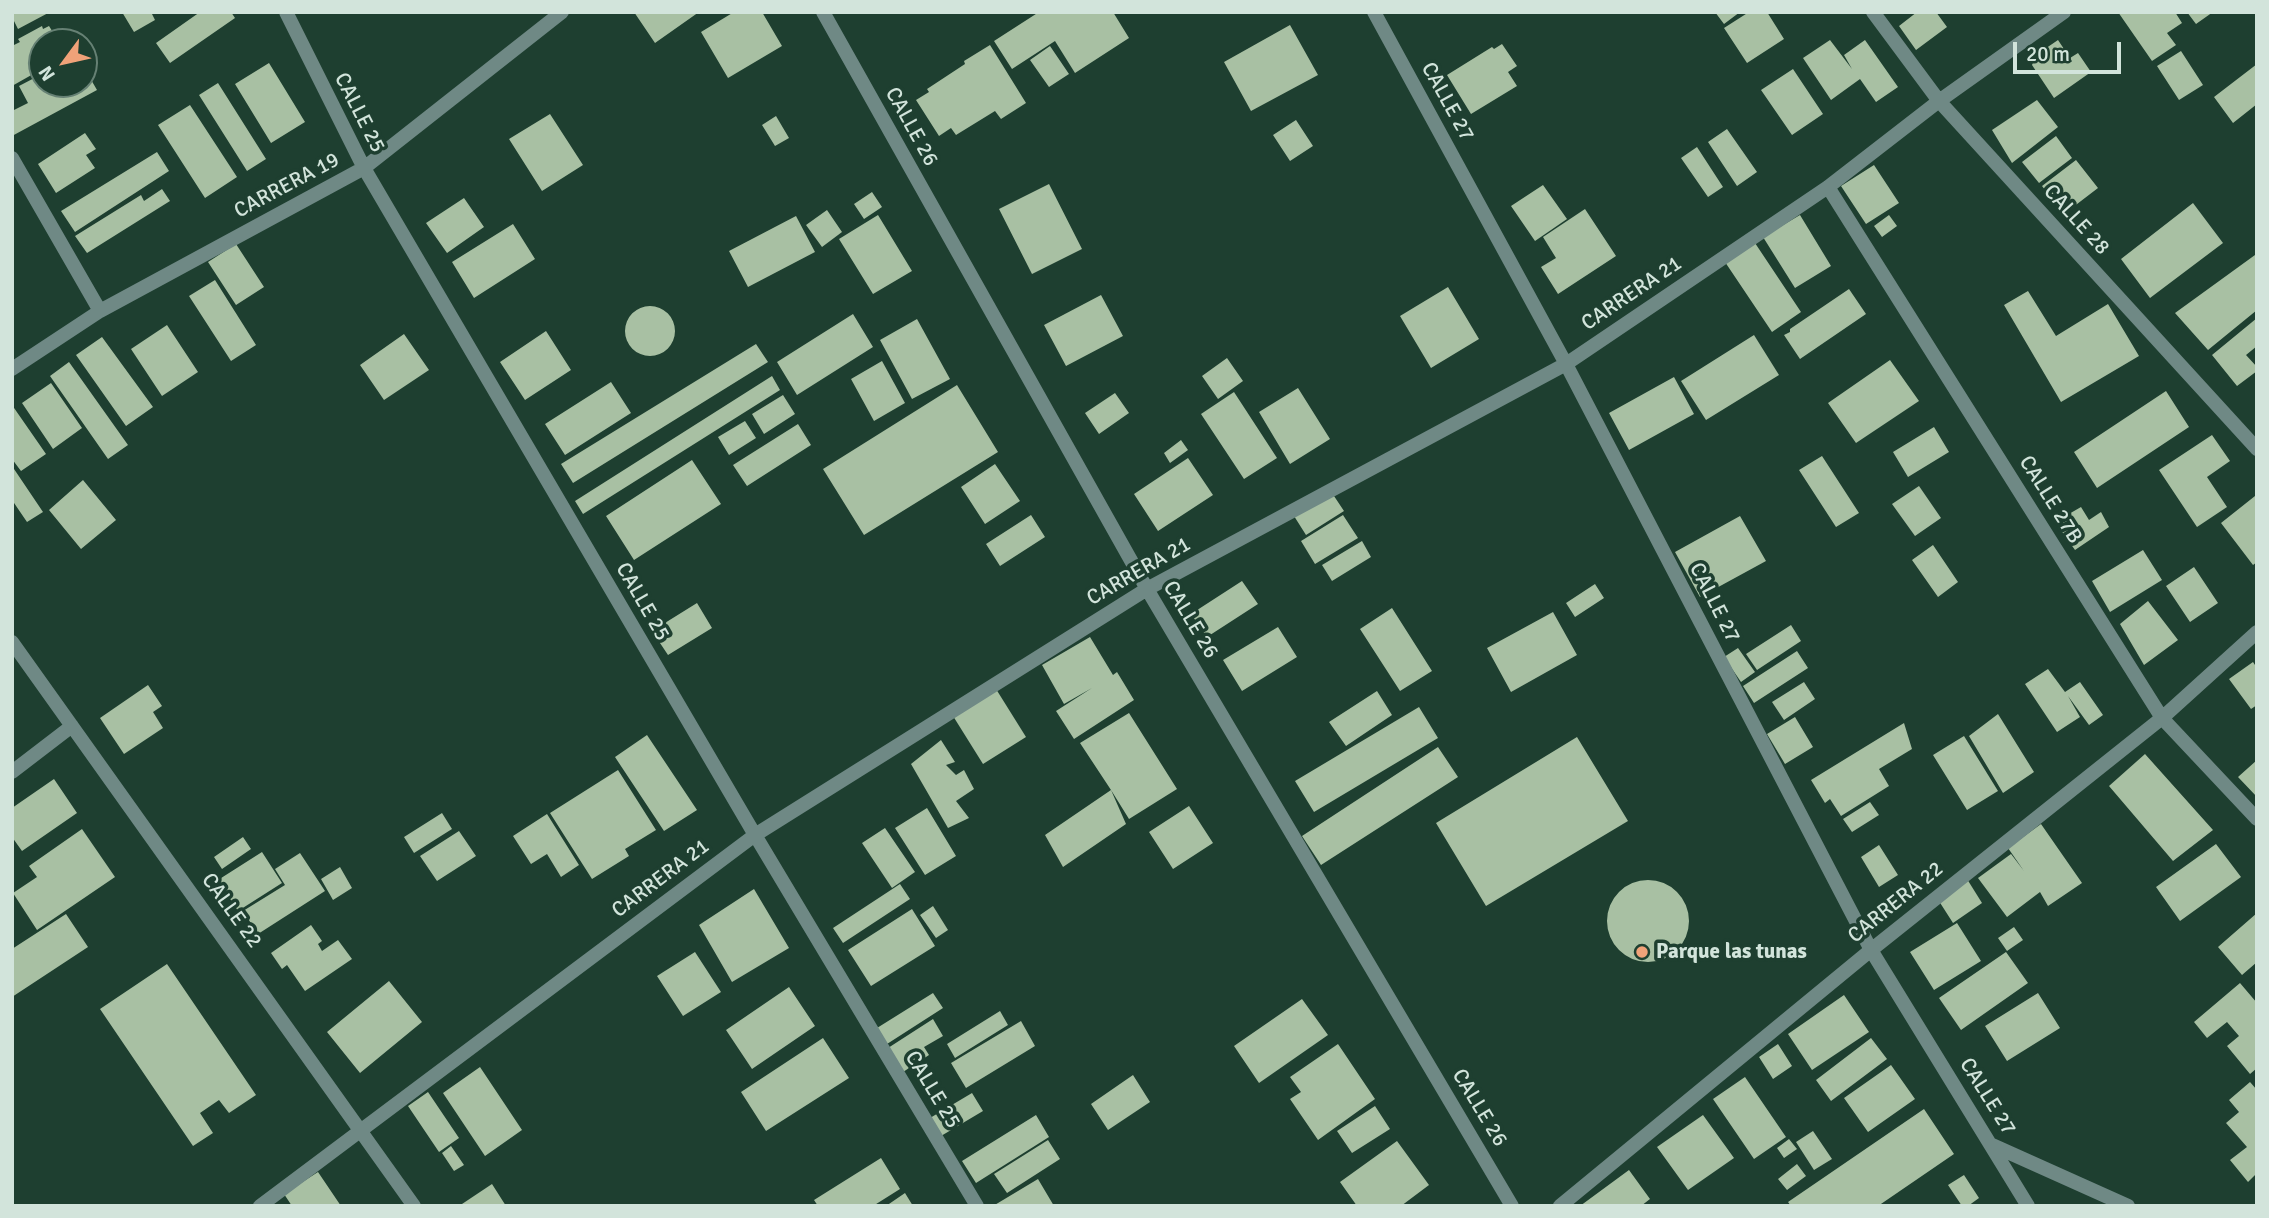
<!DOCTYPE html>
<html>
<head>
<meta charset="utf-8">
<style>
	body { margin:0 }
	#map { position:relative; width:2269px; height:1218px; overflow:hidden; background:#1e3f30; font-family:Signika,sans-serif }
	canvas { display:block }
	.frame { position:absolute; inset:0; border:14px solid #d2e4db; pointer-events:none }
	.north { position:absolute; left:28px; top:28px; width:70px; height:70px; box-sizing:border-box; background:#1e3f30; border:2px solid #668174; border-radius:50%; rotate:237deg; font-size:19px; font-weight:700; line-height:28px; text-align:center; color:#d2e4db }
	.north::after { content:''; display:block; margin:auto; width:24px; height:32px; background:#f0a279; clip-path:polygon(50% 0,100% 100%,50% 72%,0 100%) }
	.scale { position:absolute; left:2013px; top:42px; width:108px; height:32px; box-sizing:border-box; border:4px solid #d2e4db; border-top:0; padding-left:9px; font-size:21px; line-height:24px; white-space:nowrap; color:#d2e4db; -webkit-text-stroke:5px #1e3f30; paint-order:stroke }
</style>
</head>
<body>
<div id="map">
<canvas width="2269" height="1218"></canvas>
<div class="frame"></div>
<div class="north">N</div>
<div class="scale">20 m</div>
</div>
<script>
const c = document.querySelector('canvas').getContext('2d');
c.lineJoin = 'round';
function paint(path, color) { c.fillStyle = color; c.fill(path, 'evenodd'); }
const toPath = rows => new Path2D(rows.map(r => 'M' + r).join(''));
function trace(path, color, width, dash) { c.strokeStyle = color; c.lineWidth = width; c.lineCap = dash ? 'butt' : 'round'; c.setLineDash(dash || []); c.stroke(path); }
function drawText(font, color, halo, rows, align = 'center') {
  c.font = font + ' Signika,sans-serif'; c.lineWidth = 7; c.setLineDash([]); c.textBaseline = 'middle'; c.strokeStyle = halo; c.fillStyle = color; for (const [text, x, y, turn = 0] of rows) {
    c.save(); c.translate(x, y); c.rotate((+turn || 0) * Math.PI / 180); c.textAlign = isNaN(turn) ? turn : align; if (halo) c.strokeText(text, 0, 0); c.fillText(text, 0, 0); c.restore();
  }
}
const building = toPath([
	[12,12,50,12,18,29,12,17],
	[122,12,151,12,155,20,134,32],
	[200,12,231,12,235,18,170,63,156,43],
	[634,12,699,12,655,43],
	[734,12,762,12,782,46,728,78,701,32],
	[1039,12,1113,12,1129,38,1075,73,1055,41,1012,69,994,41],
	[1715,12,1740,12,1724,24],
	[1749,12,1767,12,1784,39,1747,63,1724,28],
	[1917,12,1936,12,1947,27,1916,50,1899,26],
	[2118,12,2175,12,2182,23,2167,33,2176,45,2152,61],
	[2187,12,2213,12,2196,24],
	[1290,25,1318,75,1251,111,1224,62],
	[42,26,43,29,49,26,59,42,42,42,42,69,12,86,12,46,20,42,18,39],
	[1830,40,1852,69,1844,55,1865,40,1898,87,1876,102,1860,79,1831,100,1803,58],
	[2058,40,2070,58,2078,53,2091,72,2054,98,2032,65,2036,55],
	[1502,44,1517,66,1508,72,1517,86,1471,114,1447,75,1492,47,1494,49],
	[990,45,1026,103,1001,119,995,111,956,135,951,128,939,136,916,100,929,92,927,89,965,64,964,61],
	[1050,46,1069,74,1049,87,1030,60],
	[2181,51,2203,85,2179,100,2157,66],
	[269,63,305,122,271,143,235,84],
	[2257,64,2257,104,2233,123,2214,97],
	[1793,69,1823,114,1792,135,1761,90],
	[86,71,97,90,12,136,12,111,28,103,19,86,42,74,42,84,84,84,84,72],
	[218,83,266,159,247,171,199,95],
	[2037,100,2058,127,2012,163,1992,130],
	[190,105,237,177,205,198,158,125],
	[550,114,583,165,542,191,509,139],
	[776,116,789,138,775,146,762,125],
	[1296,120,1313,146,1290,161,1273,135],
	[1727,129,1757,172,1737,186,1708,142],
	[85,133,96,149,86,155,95,168,56,193,38,164],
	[2056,136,2072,158,2039,183,2022,162],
	[1697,147,1723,187,1708,197,1681,158],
	[157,152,169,171,75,232,61,211],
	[2076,160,2098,188,2064,214,2042,186],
	[1874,165,1899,203,1866,224,1841,186],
	[1049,184,1082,249,1032,274,999,209],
	[1543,185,1567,219,1535,241,1511,206],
	[162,189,170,201,87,253,75,236,141,195,144,201],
	[872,192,882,207,864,219,854,204],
	[464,198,484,227,447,253,426,223],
	[2193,203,2223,243,2150,298,2121,259],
	[1585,209,1616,256,1558,294,1541,267,1556,258,1543,237],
	[827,210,842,232,822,247,806,225],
	[878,215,912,271,873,294,839,239],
	[1800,215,1831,266,1795,288,1763,237],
	[1889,215,1897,226,1882,237,1874,226],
	[796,216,815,252,748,287,729,251],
	[513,224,535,259,474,298,452,262],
	[1755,243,1801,312,1772,332,1725,262],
	[236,244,264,287,236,305,208,262],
	[2255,255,2257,257,2257,310,2208,350,2175,313],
	[215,280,256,345,231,361,189,296],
	[1448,287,1479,339,1431,368,1400,316],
	[1849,289,1866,314,1800,359,1784,335,1790,332,1790,329],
	[2028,291,2056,336,2108,304,2139,356,2061,402,2004,305],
	[1101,295,1123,336,1066,366,1044,325],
	'625 331a25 25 0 1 1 50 0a25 25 0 1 1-50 0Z',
	[853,314,873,347,797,395,777,362],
	[2257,318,2257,346,2246,355,2257,367,2257,371,2237,386,2212,355],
	[917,319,950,379,912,399,880,340],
	[167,325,198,372,162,396,131,349],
	[546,331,571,370,525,400,500,362],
	[404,334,429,370,384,400,360,365],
	[1754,335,1779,375,1706,420,1681,381],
	[102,337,153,407,126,426,76,355],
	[756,344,768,362,573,483,561,464],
	[1227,358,1243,381,1218,399,1202,376],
	[1890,360,1919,401,1856,443,1828,403],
	[882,361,905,403,874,421,851,379],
	[69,362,128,445,108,459,50,376],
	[772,376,780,390,583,514,575,501],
	[1674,377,1694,414,1629,450,1609,413],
	[611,382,631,413,565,455,545,424],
	[51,383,82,428,53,449,22,403],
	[957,385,998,452,864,535,823,469],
	[1298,388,1330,439,1290,464,1259,412],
	[2166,391,2189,427,2097,488,2074,452],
	[1234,392,1277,458,1244,479,1201,414],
	[1115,393,1129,413,1099,434,1085,413],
	[783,395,795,414,764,434,752,414],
	[12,405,46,454,21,471,12,459],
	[745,421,756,438,729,455,718,437],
	[798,424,811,445,747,486,733,465],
	[1934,427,1949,452,1908,477,1893,452],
	[2212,435,2230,461,2207,477,2227,507,2197,527,2159,470],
	[1181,440,1188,450,1170,463,1164,453],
	[1822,456,1859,513,1836,527,1799,470],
	[1188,458,1213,495,1158,531,1134,494],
	[692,460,721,504,634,560,606,516],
	[995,464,1020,501,985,524,961,487],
	[12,466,43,512,27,522,12,500],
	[83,480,116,520,81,549,49,510],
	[1919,486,1941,518,1915,536,1892,504],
	[1332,493,1344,511,1306,535,1294,516],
	[2255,496,2257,562,2253,565,2221,523],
	[2081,507,2089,520,2101,512,2109,527,2075,550,2055,522],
	[1031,515,1045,537,1000,566,986,544],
	[1343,515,1358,538,1315,564,1301,541],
	[1740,516,1766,561,1700,597,1675,552],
	[1362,541,1371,557,1332,581,1322,565],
	[1933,545,1958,582,1938,597,1912,560],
	[2143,550,2162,580,2110,612,2092,581],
	[2194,567,2218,603,2190,622,2166,586],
	[1242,581,1258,604,1207,637,1191,614],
	[1595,584,1604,598,1575,617,1566,603],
	[2148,601,2178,640,2144,665,2120,624],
	[697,603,712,628,668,655,652,631],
	[1392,608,1432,671,1400,691,1360,629],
	[1553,612,1577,655,1511,692,1487,648],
	[1791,625,1801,641,1757,670,1746,654],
	[1278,627,1297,657,1242,691,1223,660],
	[1090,637,1113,675,1117,672,1134,700,1074,739,1056,711,1092,688,1064,704,1042,665],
	[1738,648,1755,672,1741,682,1724,657],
	[1797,651,1808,668,1754,703,1743,686],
	[2253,662,2257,668,2257,705,2251,709,2229,679],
	[2048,669,2065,692,2080,682,2103,715,2089,725,2068,696,2080,717,2057,732,2025,684],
	[1804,682,1815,699,1784,720,1772,702],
	[148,685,162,706,153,712,163,728,124,754,100,718],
	[996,689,1026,737,983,764,953,716],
	[1377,691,1392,715,1346,746,1329,722],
	[1419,707,1438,738,1314,812,1295,781],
	[1129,713,1177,789,1129,819,1111,790,1126,824,1063,867,1045,835,1111,790,1080,743],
	[1998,714,2034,772,2003,793,1969,736],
	[1795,717,1813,747,1785,764,1767,734],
	[1904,723,1912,749,1879,769,1889,786,1841,816,1830,799,1825,803,1811,780],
	[647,735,697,810,664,831,615,757],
	[1964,736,1998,791,1967,810,1933,755],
	[1577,737,1628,821,1486,906,1436,823],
	[941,740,955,762,946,765,956,775,964,770,974,789,956,801,969,818,948,828,911,764],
	[1438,747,1458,777,1321,865,1302,836],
	[2145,754,2213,830,2173,861,2109,786],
	[2257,760,2257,797,2238,777],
	[618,770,656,830,625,849,629,856,592,879,550,813],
	[54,779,77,813,22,851,12,837,12,808],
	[1870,802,1879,815,1852,832,1843,819],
	[1189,806,1213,843,1173,869,1149,832],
	[927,808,956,856,925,875,895,828],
	[442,813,452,829,414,853,404,837],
	[547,814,579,865,561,877,547,854,531,864,513,836],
	[2041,824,2082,883,2048,906,2040,892,2007,917,1978,878,2011,854,2024,871,2008,848],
	[885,828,915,872,892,888,862,843],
	[82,829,115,877,37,930,13,893,37,877,29,866],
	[459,831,476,856,437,881,420,856],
	[243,837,251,849,222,869,214,857],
	[2216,844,2241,877,2180,921,2156,887],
	[1879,845,1898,875,1879,887,1861,857],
	[262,852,282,883,238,911,218,880],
	[300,853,325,891,258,934,243,911,285,885,275,869],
	[340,867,352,888,333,900,321,879],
	[1967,879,1982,903,1953,923,1937,898],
	'1607 921a41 41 0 1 1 82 0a41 41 0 1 1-82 0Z',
	[900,884,910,899,843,943,833,928],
	[754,889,789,948,732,982,699,925],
	[933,906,948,930,936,938,920,915],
	[912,909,935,946,871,986,848,950],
	[2257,913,2257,962,2242,975,2218,947],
	[66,914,88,947,12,997,12,949],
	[1957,923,1981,961,1934,990,1910,952],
	[311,925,322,941,318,944,322,951,338,940,352,959,305,991,287,965,282,969,271,953],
	[2014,927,2023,940,2007,951,1998,938],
	[695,952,721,992,683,1016,657,976],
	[2006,952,2028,983,1961,1030,1939,998],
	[167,964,256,1095,229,1113,219,1100,200,1113,213,1133,193,1146,100,1009],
	[389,981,422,1022,360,1073,327,1032],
	[2240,983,2257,1003,2257,1068,2250,1074,2227,1046,2239,1036,2227,1022,2207,1038,2194,1022],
	[789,987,815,1026,752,1069,726,1030],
	[933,993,943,1008,887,1044,877,1028],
	[2038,993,2060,1028,2007,1061,1985,1026],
	[1844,995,1869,1032,1812,1070,1788,1034],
	[1302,999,1328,1035,1259,1083,1234,1046],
	[1000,1011,1008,1025,955,1058,947,1044],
	[933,1019,943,1036,924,1047,929,1055,903,1072,888,1048],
	[1021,1021,1035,1046,966,1088,951,1063],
	[823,1038,849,1078,766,1131,741,1092],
	[1871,1038,1887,1059,1831,1101,1816,1080],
	[1338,1044,1375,1099,1318,1140,1290,1099,1301,1092,1290,1077],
	[1778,1044,1792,1066,1773,1079,1759,1057],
	[1891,1065,1915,1099,1868,1132,1844,1098],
	[480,1067,522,1130,485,1156,443,1093],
	[1133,1075,1150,1102,1108,1130,1091,1104],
	[1745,1077,1786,1137,1754,1159,1713,1099],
	[2250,1082,2257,1090,2257,1173,2248,1182,2230,1160,2247,1147,2226,1123,2239,1112,2229,1100],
	[428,1092,459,1138,439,1152,408,1106],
	[972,1093,983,1111,941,1136,930,1118],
	[1375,1106,1390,1129,1352,1153,1337,1131],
	[1924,1109,1954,1154,1878,1206,1791,1206,1788,1202],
	[1036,1115,1049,1137,976,1183,962,1161],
	[1703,1115,1734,1158,1688,1190,1657,1147],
	[1813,1131,1832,1159,1814,1170,1796,1142],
	[1789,1139,1797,1149,1784,1158,1777,1148],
	[1048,1140,1060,1159,1007,1193,994,1174],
	[1397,1141,1429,1185,1401,1206,1357,1206,1340,1182],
	[451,1146,464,1165,454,1171,442,1153],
	[881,1158,900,1189,873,1206,818,1206,814,1200],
	[1797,1164,1806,1176,1787,1190,1778,1179],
	[1629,1170,1650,1199,1641,1206,1580,1206],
	[318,1172,341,1206,292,1206,284,1194],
	[1964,1175,1979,1198,1968,1206,1962,1206,1948,1185],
	[1038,1179,1054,1206,993,1206],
	[492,1184,506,1206,459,1206],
	[905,1193,913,1206,886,1206]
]);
const street = toPath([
	[286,12,364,168,755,835,977,1206],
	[823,12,1147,589,1512,1206],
	[1374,12,1566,364,1871,950,2028,1206],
	[1873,12,1939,101,2257,449],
	[12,158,100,311],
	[1828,187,2162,718,2257,819],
	[12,369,100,311,364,168,562,12],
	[12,642,414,1206],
	[12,772,72,726],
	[1992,1145,2128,1206],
	[260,1206,755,835,1147,589,1566,364,1828,187,1939,101,2064,12],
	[1560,1206,1871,950,2162,718,2257,632]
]);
const markers = [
	[1642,952,7,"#f0a279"]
];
const streetNames = [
	["CALLE 27",1447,102,61],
	["CALLE 25",359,113,63],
	["CALLE 26",911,127,61],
	["CARRERA 19",287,186,-28],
	["CALLE 28",2076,220,48],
	["CARRERA 21",1632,294,-34],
	["CALLE 27B",2050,500,58],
	["CARRERA 21",1139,572,-30],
	["CALLE 25",642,602,60],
	["CALLE 27",1714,603,63],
	["CALLE 26",1190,620,59],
	["CARRERA 21",661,879,-37],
	["CARRERA 22",1896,903,-39],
	["CALLE 22",231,911,54],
	["CALLE 25",932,1090,59],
	["CALLE 27",1987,1097,58],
	["CALLE 26",1479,1108,59]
];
const poiNames = [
	["Parque las tunas",1656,952]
];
paint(building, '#a8c0a3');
trace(street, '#6f8985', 14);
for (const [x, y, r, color] of markers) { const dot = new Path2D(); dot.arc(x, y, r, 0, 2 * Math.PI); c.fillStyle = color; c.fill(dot); trace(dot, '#1e3f30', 2.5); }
drawText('21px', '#d2e4db', '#1e3f30', streetNames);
drawText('bold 21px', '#d2e4db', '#1e3f30', poiNames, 'left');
</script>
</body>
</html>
